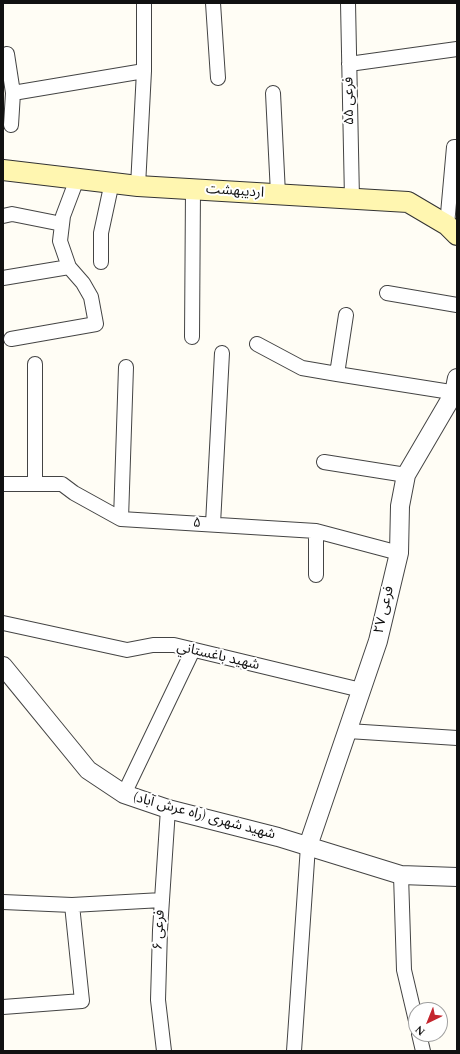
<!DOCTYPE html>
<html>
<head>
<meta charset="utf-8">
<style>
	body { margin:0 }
	#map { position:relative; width:460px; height:1054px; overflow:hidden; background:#fffdf5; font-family:Spectral,serif }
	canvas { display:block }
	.frame { position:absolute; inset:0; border:4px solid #111; pointer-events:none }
	.north { position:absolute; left:408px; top:1002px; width:40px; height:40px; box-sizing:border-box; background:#fff; border:1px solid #a0a0a0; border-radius:50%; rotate:223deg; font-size:11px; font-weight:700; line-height:16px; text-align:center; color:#111 }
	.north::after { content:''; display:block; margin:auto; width:14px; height:18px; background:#c4262e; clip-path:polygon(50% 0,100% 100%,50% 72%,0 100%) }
</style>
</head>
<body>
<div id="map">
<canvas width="460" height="1054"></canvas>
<div class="frame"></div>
<div class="north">N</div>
</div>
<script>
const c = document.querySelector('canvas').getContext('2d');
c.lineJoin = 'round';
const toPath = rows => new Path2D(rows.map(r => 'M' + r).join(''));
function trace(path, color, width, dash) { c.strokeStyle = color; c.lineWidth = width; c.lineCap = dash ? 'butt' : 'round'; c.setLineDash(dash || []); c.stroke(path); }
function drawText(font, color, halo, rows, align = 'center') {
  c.font = font + ' Spectral,"Noto Sans Arabic",serif'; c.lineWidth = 4; c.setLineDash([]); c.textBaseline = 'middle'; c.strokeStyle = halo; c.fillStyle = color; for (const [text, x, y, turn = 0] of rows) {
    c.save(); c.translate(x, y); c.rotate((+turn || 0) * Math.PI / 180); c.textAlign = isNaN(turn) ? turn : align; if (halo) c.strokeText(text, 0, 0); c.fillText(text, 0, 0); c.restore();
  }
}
const minor = toPath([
	[213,3,218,78],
	[348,3,352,199],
	[7,54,13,93,11,125],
	[349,64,457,49],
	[13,93,144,71],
	[273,93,278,194],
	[138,186,144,71,144,3],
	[3,216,12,214,62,224],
	[447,225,454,147,457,147],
	[101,262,101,233,112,182],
	[3,278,69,267],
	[387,293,457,305],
	[346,315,337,374,457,393],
	[192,337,193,189],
	[11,339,96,324,91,297,83,283,69,267,60,241,63,216,77,179],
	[257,344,302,368,337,374],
	[35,364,35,483],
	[324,462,406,475],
	[3,484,62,484,74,493,121,519,316,531,399,553],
	[121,519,126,367],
	[213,524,222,353],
	[316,575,316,531],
	[3,623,127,650,153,645,174,645,361,690],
	[348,731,457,738],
	[124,794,193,650],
	[401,875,404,970,416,1021],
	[3,902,72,905,162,900],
	[3,1007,82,1001,72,905],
	[419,1034,423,1051],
	[164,1051,158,1000,160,930,168,809],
	[294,1051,308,846]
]);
const tertiary = toPath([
	[3,666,88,770,124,794,168,809,278,837,401,875,457,877],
	[308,846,378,641,399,553,400,506,406,475,454,393,457,378]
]);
const secondary = toPath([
	[3,170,138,186,408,202,447,225,457,235]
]);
const streetNames = [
	["فرعی ۵۵",350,101,-91],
	["اردیبهشت",235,192,4],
	["۵",197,524,3],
	["فرعی ۲۷",385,610,-77],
	["شهيد باغستاني",218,657,13],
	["شهید شهری (راه عرش آباد)",204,817,15],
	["فرعی ۶",160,930,-87]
];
trace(minor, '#444', 16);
trace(tertiary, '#444', 20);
trace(secondary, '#333', 22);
trace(minor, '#fff', 14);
trace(tertiary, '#fff', 18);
trace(secondary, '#fff6b0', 20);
drawText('14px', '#111', '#fff', streetNames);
</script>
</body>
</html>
